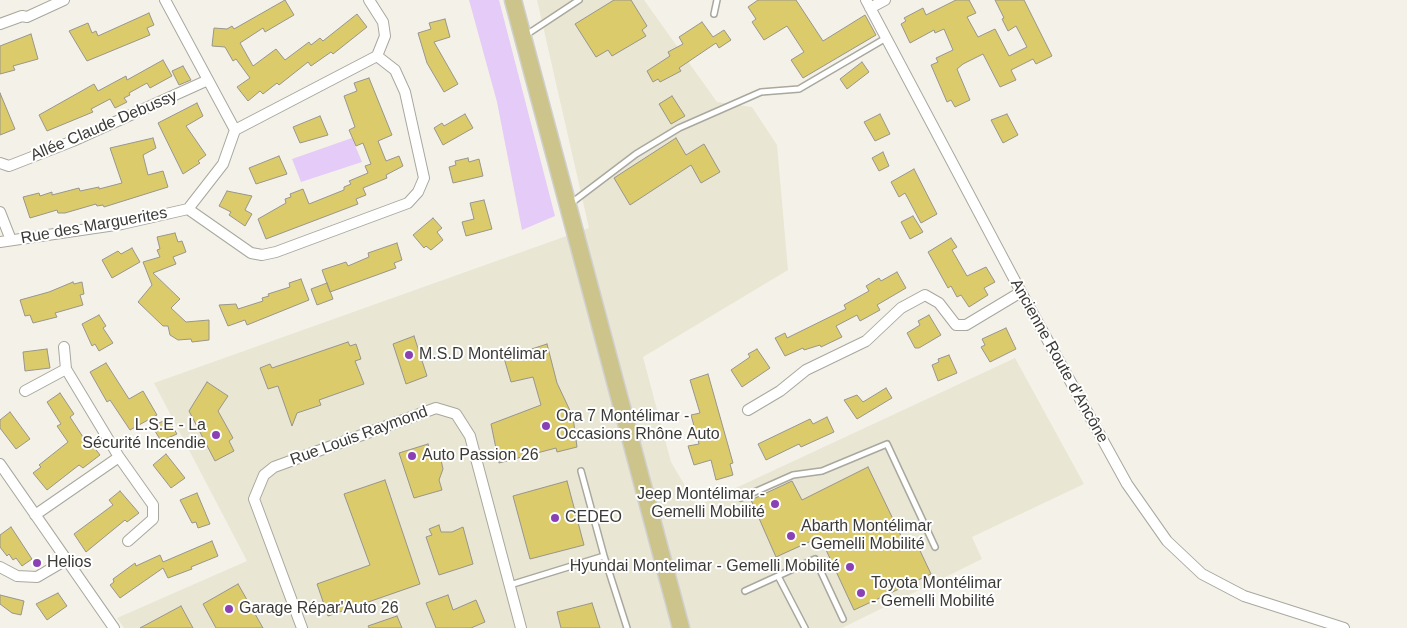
<!DOCTYPE html>
<html>
<head>
<meta charset="utf-8">
<style>
	body { margin:0 }
	canvas { display:block; background:#f4f2e8 }
</style>
</head>
<body>
<canvas width="1407" height="628"></canvas>
<script>
const c = document.querySelector('canvas').getContext('2d');
c.lineJoin = 'round';
function paint(path, color) { c.fillStyle = color; c.fill(path, 'evenodd'); }
const toPath = rows => new Path2D(rows.map(r => 'M' + r).join(''));
function trace(path, color, width, dash) { c.strokeStyle = color; c.lineWidth = width; c.lineCap = dash ? 'butt' : 'round'; c.setLineDash(dash || []); c.stroke(path); }
function drawText(font, color, halo, rows, align = 'center') {
  c.font = font + ' Helvetica,sans-serif'; c.lineWidth = 4; c.setLineDash([]); c.textBaseline = 'middle'; c.strokeStyle = halo; c.fillStyle = color; for (const [text, x, y, turn = 0] of rows) {
    c.save(); c.translate(x, y); c.rotate((+turn || 0) * Math.PI / 180); c.textAlign = isNaN(turn) ? turn : align; if (halo) c.strokeText(text, 0, 0); c.fillText(text, 0, 0); c.restore();
  }
}
const built = toPath([
	[537,0,644,0,717,102,752,107,777,145,788,270,643,357,671,462,697,506,1015,358,1084,484,972,537,982,559,842,628,124,628,117,618,247,561,154,383,589,228]
]);
const green = toPath([
	[469,0,499,0,555,216,522,230,497,102],
	[352,138,362,162,301,182,292,159]
]);
const building = toPath([
	[285,0,294,15,265,32,263,28,240,43,253,66,276,49,285,60,309,42,311,45,320,38,323,41,357,14,367,27,333,54,331,52,311,66,308,62,279,85,277,83,263,94,260,91,248,101,237,87,250,78,236,59,233,61,225,47,212,46,214,28,227,29,232,26,234,29,285,0],
	[614,0,631,0,647,26,642,30,646,36,612,56,608,50,596,57,575,24,614,0],
	[758,0,796,0,823,41,865,15,876,35,803,78,791,60,804,52,787,26,764,40,752,22,756,19,748,7,758,0],
	[956,0,969,0,976,13,967,17,978,37,995,29,1009,56,1027,47,1016,26,1008,31,1002,19,1004,18,995,0,1024,0,1052,56,1036,64,1033,59,1011,70,1016,80,1000,87,983,54,963,64,957,69,970,100,955,107,951,100,947,102,931,65,938,62,936,58,953,50,944,29,935,33,934,30,910,43,901,24,906,21,904,18,923,8,926,15,956,0],
	[149,13,154,25,147,28,150,35,87,61,69,31,88,23,92,33,96,31,98,36,149,13],
	[445,19,450,37,434,42,458,84,444,92,427,63,418,33,431,29,429,23,445,19],
	[702,22,713,37,724,30,731,40,719,48,716,43,679,68,681,71,660,82,658,79,653,82,647,71,670,56,668,52,683,44,679,37,702,22],
	[31,34,38,59,13,66,15,70,0,74,0,46,31,34],
	[163,60,172,76,150,88,147,83,129,93,130,95,124,98,127,102,115,108,110,99,91,109,93,112,47,131,39,115,94,84,98,91,126,76,127,80,163,60],
	[862,62,869,72,847,89,840,79,862,62],
	[183,66,191,80,179,85,172,71,183,66],
	[369,78,392,135,378,141,386,161,399,156,403,166,386,175,387,178,363,188,366,195,356,199,358,204,266,239,258,219,286,203,285,199,291,197,290,194,303,189,309,204,344,190,344,187,351,184,349,181,368,173,365,166,371,164,363,143,356,146,349,130,355,127,344,96,357,91,354,83,369,78],
	[0,93,15,129,0,135,0,93],
	[672,96,685,116,671,124,659,104,672,96],
	[197,103,203,116,186,126,206,155,198,161,200,163,183,174,158,123,197,103],
	[465,114,473,128,443,145,434,128,442,123,444,126,465,114],
	[880,114,890,134,875,141,864,122,880,114],
	[1007,114,1018,135,1003,143,991,120,1007,114],
	[320,116,328,135,300,143,293,127,320,116],
	[153,138,156,148,143,155,148,175,163,171,168,187,104,207,103,205,97,206,96,204,65,213,58,213,57,210,30,218,23,197,39,193,40,196,52,192,52,195,79,188,80,191,99,187,99,189,122,183,110,148,153,138],
	[676,138,686,155,704,144,720,172,701,183,691,165,630,205,614,178,676,138],
	[883,152,889,166,879,171,872,158,883,152],
	[279,156,287,174,256,184,249,168,279,156],
	[468,158,469,162,479,159,483,176,453,183,449,167,456,165,455,161,468,158],
	[914,169,937,214,921,223,905,193,899,197,891,182,914,169],
	[227,191,252,196,245,210,252,214,245,226,229,215,231,212,219,206,227,191],
	[484,200,492,229,466,236,462,222,474,219,470,203,484,200],
	[913,216,923,232,910,239,901,222,913,216],
	[433,218,442,228,437,232,443,240,431,250,426,246,424,248,413,235,433,218],
	[175,233,178,242,182,241,186,252,173,257,176,264,153,273,180,299,171,308,186,322,209,320,209,340,192,342,191,339,178,340,170,335,168,326,163,326,138,302,152,285,143,262,160,257,157,250,160,249,157,237,175,233],
	[951,238,957,247,952,250,967,276,986,267,995,282,984,288,988,295,969,307,961,295,957,297,951,286,948,288,928,252,951,238],
	[397,243,402,260,394,263,396,268,330,292,322,270,346,262,348,266,369,257,368,253,397,243],
	[132,248,140,262,112,278,102,260,118,251,121,254,132,248],
	[897,272,906,288,877,305,880,310,860,321,857,315,836,326,842,337,821,347,820,345,804,350,803,348,785,356,775,338,785,333,787,338,846,309,844,305,869,291,866,286,879,278,881,281,897,272],
	[301,279,309,300,247,325,245,320,228,326,219,305,236,304,238,309,263,301,262,298,269,296,268,294,290,287,289,283,301,279],
	[73,282,74,284,82,282,84,294,80,295,83,305,55,313,57,317,33,323,30,315,25,316,20,300,49,292,73,282],
	[327,283,333,299,317,305,311,289,327,283],
	[99,315,106,326,103,328,113,343,99,351,95,344,92,346,82,324,99,315],
	[929,315,941,335,919,348,915,348,907,333,920,325,918,321,929,315],
	[1006,328,1016,349,990,362,981,347,985,345,982,339,1006,328],
	[414,336,427,376,406,384,393,344,414,336],
	[348,342,350,346,356,344,361,359,355,361,364,384,319,400,321,405,297,413,292,426,278,386,268,389,260,368,270,364,272,368,348,342],
	[547,344,557,383,573,417,577,447,557,452,556,448,499,463,491,424,541,405,533,377,511,382,504,358,547,344],
	[47,349,50,368,25,371,23,352,47,349],
	[757,349,770,368,742,387,731,370,750,357,748,354,757,349],
	[949,355,957,373,938,381,932,365,939,362,938,359,949,355],
	[106,363,129,399,143,391,157,415,130,430,110,400,107,402,90,372,106,363],
	[708,374,733,463,730,464,733,475,716,480,711,460,694,465,688,446,699,444,691,415,700,413,690,380,708,374],
	[207,382,228,396,218,411,233,438,229,441,234,451,215,461,189,411,207,382],
	[886,388,892,398,857,419,844,400,857,395,863,402,886,388],
	[60,393,74,414,70,417,85,440,87,438,100,455,83,468,79,465,47,490,33,473,41,467,39,465,68,442,57,426,61,424,47,402,60,393],
	[10,412,30,439,16,449,0,428,0,420,10,412],
	[827,417,834,432,801,447,799,444,766,460,758,444,810,419,813,424,827,417],
	[168,419,177,434,161,441,152,426,168,419],
	[428,444,431,455,441,460,443,469,439,480,442,490,414,498,399,453,428,444],
	[166,454,185,478,171,488,153,465,166,454],
	[868,467,904,542,914,538,931,574,854,610,820,537,776,557,751,500,792,481,802,500,868,467],
	[385,480,420,584,328,616,317,584,370,565,344,494,385,480],
	[567,481,584,545,530,559,513,496,567,481],
	[120,491,139,513,127,522,125,520,86,552,74,534,113,505,109,500,120,491],
	[197,493,210,524,198,528,196,522,192,523,180,500,197,493],
	[439,525,441,532,452,532,463,527,473,564,439,575,426,537,432,535,429,529,439,525],
	[11,527,32,559,22,566,16,558,13,560,9,554,7,556,0,547,0,535,11,527],
	[212,541,218,556,191,567,192,569,168,578,163,568,120,598,110,585,114,582,113,579,135,563,136,566,160,555,163,562,212,541],
	[238,584,263,628,216,628,203,604,238,584],
	[58,593,67,606,47,620,36,604,58,593],
	[0,595,24,601,21,615,12,613,0,604,0,595],
	[448,595,453,610,476,600,485,622,471,628,436,628,426,603,448,595],
	[592,603,600,628,561,628,557,612,592,603],
	[181,606,193,628,140,628,181,606],
	[397,616,402,628,369,628,368,626,397,616]
]);
const service = toPath([
	[714,14,717,0],
	[526,35,579,0],
	[570,204,636,154,679,128,761,92,799,89,886,38],
	[581,471,604,556],
	[741,498,793,475,822,471,887,444,935,547],
	[778,576,805,628],
	[510,585,604,556,627,628],
	[745,591,815,559,843,619]
]);
const minor = toPath([
	[165,0,235,130],
	[369,0,383,22,385,36,377,56],
	[866,0,1021,292,1127,484,1167,541,1202,574,1244,596,1344,628],
	[870,8,885,0],
	[0,24,22,16,27,17,64,0],
	[0,163,9,166,73,141,208,80],
	[0,212,11,240],
	[0,242,122,224,188,209,223,164,235,130,377,56,395,70,405,92,424,178,418,192,408,203,276,252,262,255,251,253,188,209],
	[64,347,66,369],
	[25,391,66,369,119,457,153,505,153,519,128,541],
	[748,410,780,391,806,370,866,341,901,308,925,295,939,303,956,325,966,325,1021,292],
	[0,464,114,628],
	[35,515,119,457],
	[0,567,17,576,37,577,66,560],
	[302,628,254,499,264,475,274,467,436,408,456,414,470,436,521,628]
]);
const primary = toPath([
	[513,0,681,628]
]);
const markers = [
	[409,355,5,"#8941b4"],
	[546,426,5,"#8941b4"],
	[216,435,5,"#8941b4"],
	[412,456,5,"#8941b4"],
	[775,504,5,"#8941b4"],
	[555,518,5,"#8941b4"],
	[791,536,5,"#8941b4"],
	[37,563,5,"#8941b4"],
	[850,567,5,"#8941b4"],
	[861,593,5,"#8941b4"],
	[229,609,5,"#8941b4"]
];
const streetNames = [
	["Allée Claude Debussy",104,126,-23],
	["Rue des Marguerites",94,226,-10],
	["Ancienne Route d'Ancône",1059,361,61],
	["Rue Louis Raymond",359,436,-20]
];
const poiNames = [
	["M.S.D Montélimar",419,355],
	["Ora 7 Montélimar -",556,417],
	["Occasions Rhône Auto",556,435],
	["L.S.E - La",206,426,"right"],
	["Sécurité Incendie",206,444,"right"],
	["Auto Passion 26",422,456],
	["Jeep Montélimar -",765,495,"right"],
	["Gemelli Mobilité",765,513,"right"],
	["CEDEO",565,518],
	["Abarth Montélimar",801,527],
	["- Gemelli Mobilité",801,545],
	["Helios",47,563],
	["Hyundai Montelimar - Gemelli Mobilité",840,567,"right"],
	["Toyota Montélimar",871,584],
	["- Gemelli Mobilité",871,602],
	["Garage Répar'Auto 26",239,609]
];
paint(built, '#e9e6d4');
paint(green, '#e5cbf8');
paint(building, '#dbcb6b');
trace(building, '#98968d', 1);
trace(service, '#a9a89e', 8);
trace(minor, '#a9a89e', 12);
trace(primary, '#d0d0cf', 19);
trace(service, '#fff', 5);
trace(minor, '#fff', 10);
trace(primary, '#cdc48b', 16);
for (const [x, y, r, color] of markers) { const dot = new Path2D(); dot.arc(x, y, r, 0, 2 * Math.PI); c.fillStyle = color; c.fill(dot); trace(dot, '#fff', 2); }
drawText('16px', '#3b3a36', '#fff', streetNames);
drawText('16px', '#3b3a36', '#fff', poiNames, 'left');
</script>
</body>
</html>
